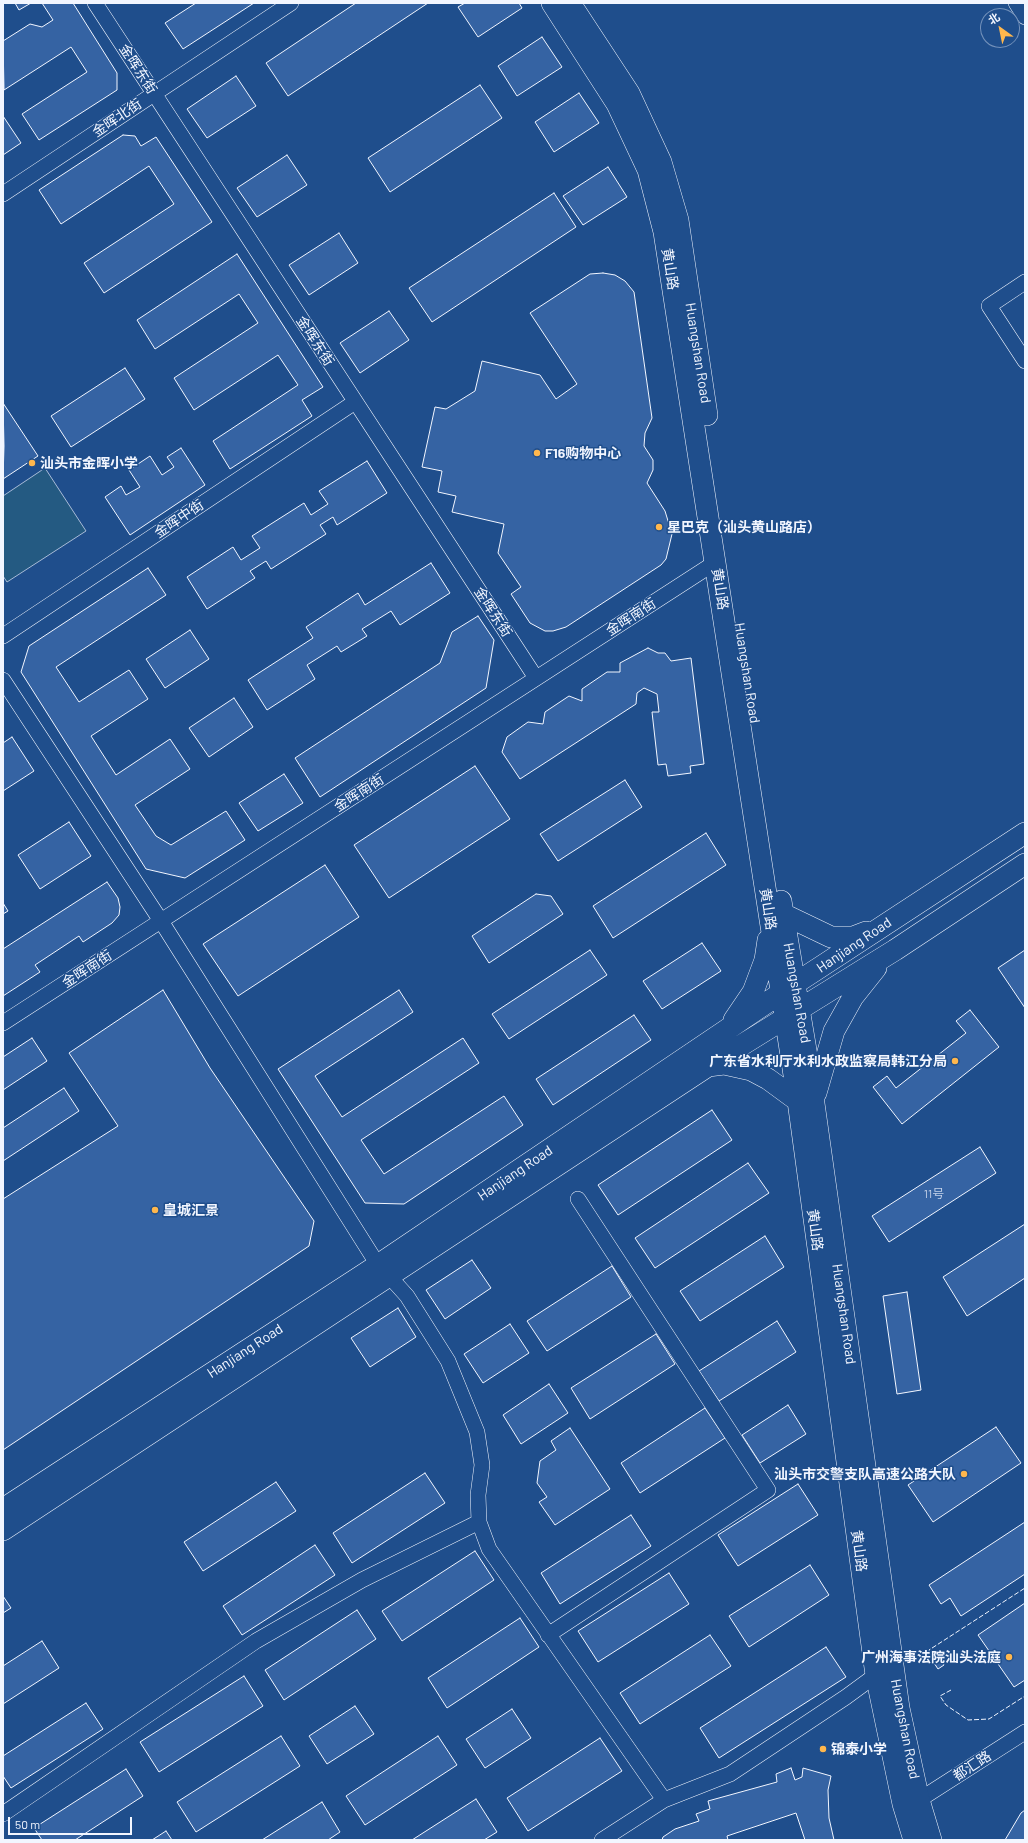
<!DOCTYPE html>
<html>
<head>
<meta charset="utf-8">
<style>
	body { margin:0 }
	#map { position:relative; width:1028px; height:1843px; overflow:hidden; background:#1f4e8c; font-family:Barlow,"Noto Sans SC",sans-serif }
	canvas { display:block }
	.frame { position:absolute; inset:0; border:4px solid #f2f6ff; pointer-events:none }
	.north { position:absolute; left:980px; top:8px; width:40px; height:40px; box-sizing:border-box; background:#1f4e8c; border:1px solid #7391ba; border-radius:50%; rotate:327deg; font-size:11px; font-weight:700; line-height:16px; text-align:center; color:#f2f6ff }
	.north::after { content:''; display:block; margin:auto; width:14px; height:18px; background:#ffb74d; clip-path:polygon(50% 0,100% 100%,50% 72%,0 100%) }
	.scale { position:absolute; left:8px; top:1817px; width:124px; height:18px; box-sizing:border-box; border:2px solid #f2f6ff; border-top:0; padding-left:5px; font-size:12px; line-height:14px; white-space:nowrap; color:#f2f6ff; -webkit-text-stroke:3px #1f4e8c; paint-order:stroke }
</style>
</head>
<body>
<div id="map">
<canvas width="1028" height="1843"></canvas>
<div class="frame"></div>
<div class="north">北</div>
<div class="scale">50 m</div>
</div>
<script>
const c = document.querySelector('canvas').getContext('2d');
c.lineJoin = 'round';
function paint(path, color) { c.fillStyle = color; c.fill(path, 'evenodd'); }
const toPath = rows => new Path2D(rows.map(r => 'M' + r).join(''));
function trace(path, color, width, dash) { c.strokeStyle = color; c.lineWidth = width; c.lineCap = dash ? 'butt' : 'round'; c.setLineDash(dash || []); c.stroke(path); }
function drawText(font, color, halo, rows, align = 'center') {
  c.font = font + ' Barlow,"Noto Sans SC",sans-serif'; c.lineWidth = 3; c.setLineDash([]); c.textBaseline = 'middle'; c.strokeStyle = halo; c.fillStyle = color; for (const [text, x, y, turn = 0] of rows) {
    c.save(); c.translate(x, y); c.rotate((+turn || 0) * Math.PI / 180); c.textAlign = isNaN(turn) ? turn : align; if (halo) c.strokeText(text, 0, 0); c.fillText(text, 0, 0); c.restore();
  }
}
const green = toPath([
	[45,468,86,531,7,582,3,576,3,496,45,468]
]);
const building = toPath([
	[15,3,31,3,19,10,15,3],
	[42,3,73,3,117,73,117,90,39,140,22,114,87,72,71,47,4,90,3,41,30,24,42,27,53,20,42,3],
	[196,3,254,3,183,49,165,23,196,3],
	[356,3,428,3,288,96,266,63,356,3],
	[465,3,519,3,522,8,478,37,458,7,465,3],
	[542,37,562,67,517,96,498,66,542,37],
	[236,76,256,106,207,138,187,109,236,76],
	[480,85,502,118,390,192,368,158,480,85],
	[579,93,599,123,554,152,535,122,579,93],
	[3,116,21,143,3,155,3,116],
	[123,135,135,136,141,146,156,137,212,222,104,293,84,263,174,204,149,166,61,224,39,190,123,135],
	[287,155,307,185,257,217,237,188,287,155],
	[608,167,627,197,583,225,563,196,608,167],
	[554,193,576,227,432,322,409,288,554,193],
	[339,233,358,263,309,295,289,265,339,233],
	[237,254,323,387,302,400,312,416,230,469,213,441,298,385,278,355,194,410,174,378,258,323,239,294,155,349,137,320,237,254],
	[603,273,615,275,625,281,634,292,652,418,645,433,644,446,653,460,653,470,647,483,665,511,672,534,666,559,661,565,566,627,553,631,545,631,530,623,511,594,521,587,498,553,504,524,452,512,456,496,438,492,442,471,422,467,435,407,446,409,475,391,482,361,540,375,556,399,577,384,530,313,590,274,603,273],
	[389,311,409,340,360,373,340,343,389,311],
	[125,368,145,399,71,447,51,416,125,368],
	[3,403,38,456,3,479,4,446,3,403],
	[181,448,205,485,130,535,105,497,121,486,126,495,140,487,129,470,150,456,162,475,174,467,167,457,181,448],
	[367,461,387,493,337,525,333,517,320,525,326,534,271,569,266,561,250,571,255,578,207,609,187,577,233,547,241,560,260,548,252,536,304,503,311,515,328,504,319,491,367,461],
	[431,563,450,593,400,625,391,611,362,629,367,636,341,652,337,646,307,665,315,679,267,710,248,680,313,638,306,627,358,593,365,605,431,563],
	[148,568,166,595,56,667,79,702,129,670,148,699,91,736,116,775,170,739,190,769,135,805,156,836,171,845,226,811,245,840,185,878,146,869,21,672,29,646,148,568],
	[478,616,494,640,486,688,320,797,295,758,440,663,452,632,478,616],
	[190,630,209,659,165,688,146,659,190,630],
	[648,648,658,653,665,653,671,661,691,658,704,764,690,766,691,773,668,776,666,764,658,765,652,712,659,712,657,694,644,688,637,693,636,704,520,779,502,752,507,737,528,722,543,724,545,712,569,696,582,701,582,689,607,672,620,672,620,663,648,648],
	[234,698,253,727,209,757,189,728,234,698],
	[12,737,34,771,3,791,3,743,12,737],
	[475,766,510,819,389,898,354,845,475,766],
	[284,774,303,803,258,831,239,803,284,774],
	[625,780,642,807,558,861,540,834,625,780],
	[69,822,91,856,40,889,18,855,69,822],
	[706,833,726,865,613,938,593,906,706,833],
	[325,865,359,917,238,996,203,944,325,865],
	[107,882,118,898,120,907,119,915,112,923,83,942,79,936,35,965,40,972,3,996,3,949,107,882],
	[536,894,551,896,563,914,489,963,472,936,536,894],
	[3,903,8,911,3,914,3,903],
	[702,943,721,971,662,1009,643,981,702,943],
	[590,950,607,975,509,1039,492,1014,590,950],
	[1025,950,1025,1008,998,968,1025,950],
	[163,990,210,1068,314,1221,309,1246,3,1450,3,1199,118,1126,69,1053,163,990],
	[399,990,413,1012,315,1076,342,1117,463,1038,479,1063,361,1140,384,1174,504,1096,523,1125,404,1204,365,1203,278,1069,399,990],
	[970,1010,999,1047,902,1124,873,1087,887,1076,896,1088,966,1033,956,1021,970,1010],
	[634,1015,651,1040,553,1105,536,1079,634,1015],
	[32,1038,47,1061,3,1090,3,1057,32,1038],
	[64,1088,79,1111,3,1161,3,1128,64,1088],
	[712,1110,732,1140,618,1215,598,1185,712,1110],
	[980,1147,996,1173,889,1242,872,1216,980,1147],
	[748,1163,769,1193,655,1268,635,1238,748,1163],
	[1025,1224,1025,1278,967,1316,943,1277,1025,1224],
	[765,1236,784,1267,700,1321,680,1291,765,1236],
	[472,1260,491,1288,445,1319,426,1290,472,1260],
	[612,1266,631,1297,547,1351,527,1321,612,1266],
	[907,1292,921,1390,897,1394,883,1296,907,1292],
	[398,1308,416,1337,370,1367,351,1338,398,1308],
	[777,1321,796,1352,719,1401,699,1371,777,1321],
	[510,1324,529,1353,483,1383,464,1354,510,1324],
	[656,1334,675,1364,590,1419,571,1388,656,1334],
	[549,1384,568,1413,521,1444,503,1415,549,1384],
	[788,1405,806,1434,760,1463,742,1435,788,1405],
	[705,1408,725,1438,640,1493,621,1463,705,1408],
	[996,1427,1021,1463,933,1522,908,1485,996,1427],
	[570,1428,610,1489,555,1525,539,1502,547,1497,537,1483,540,1461,556,1450,551,1441,570,1428],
	[425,1473,445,1503,352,1563,333,1533,425,1473],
	[276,1482,296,1511,203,1571,184,1542,276,1482],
	[798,1484,818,1515,738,1566,718,1535,798,1484],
	[631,1515,651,1546,560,1604,541,1573,631,1515],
	[1025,1522,1025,1574,961,1616,950,1598,941,1604,929,1585,1025,1522],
	[315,1545,335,1575,242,1635,223,1606,315,1545],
	[475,1551,494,1580,402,1641,382,1611,475,1551],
	[810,1565,829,1595,749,1647,729,1616,810,1565],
	[669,1573,689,1604,598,1662,578,1631,669,1573],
	[3,1596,11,1608,3,1613,3,1596],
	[1025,1603,1025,1680,1014,1687,978,1635,1025,1603],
	[357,1610,376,1639,284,1700,265,1670,357,1610],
	[520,1618,539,1647,447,1708,428,1678,520,1618],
	[710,1635,731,1666,640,1724,620,1693,710,1635],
	[42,1641,59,1668,3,1704,3,1666,42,1641],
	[826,1647,846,1677,719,1758,700,1728,826,1647],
	[938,1655,944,1665,938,1669,932,1660,938,1655],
	[244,1676,263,1706,159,1772,140,1742,244,1676],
	[86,1703,103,1729,11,1788,3,1776,3,1756,86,1703],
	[355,1706,374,1734,327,1764,309,1736,355,1706],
	[512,1709,531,1738,485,1768,466,1739,512,1709],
	[281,1736,300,1766,196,1832,177,1802,281,1736],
	[438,1736,457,1765,365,1825,346,1796,438,1736],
	[600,1738,622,1771,528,1831,507,1798,600,1738],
	[791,1768,795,1780,802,1777,803,1768,831,1776,828,1790,829,1818,834,1840,805,1840,796,1813,727,1836,728,1840,662,1840,663,1837,675,1829,699,1821,696,1814,710,1809,708,1801,777,1782,776,1774,791,1768],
	[126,1769,143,1796,75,1840,42,1840,34,1828,126,1769],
	[476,1799,497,1832,484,1840,412,1840,476,1799],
	[322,1802,340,1832,328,1840,262,1840,322,1802],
	[1025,1810,1025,1840,1005,1840,1021,1813,1025,1810],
	[166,1831,172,1840,152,1840,166,1831]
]);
const street = toPath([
	[95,3,536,678],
	[1016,3,1025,17],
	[3,194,291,3],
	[1025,282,989,306,1025,361],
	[3,636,355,402],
	[3,680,161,921,378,1265],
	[3,1023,716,562],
	[389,1276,407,1296,448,1361,477,1432,482,1465,478,1495,479,1522,489,1549,664,1800],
	[548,1635,768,1490,578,1199],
	[919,1800,1025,1732],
	[3,1814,256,1641,362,1580,479,1522],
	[602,1840,664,1800,730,1774,846,1697,876,1675]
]);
const secondary = toPath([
	[552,3,617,104,648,170,664,232,798,1101,876,1675,903,1804,914,1840],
	[570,3,629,93,661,162,678,220,707,415],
	[781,901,809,1068,899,1708,919,1800,931,1840],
	[783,914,831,937,853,937,866,932],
	[734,1020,753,992,765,960,768,940],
	[708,1066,724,1064,751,1070,768,1079,798,1101],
	[816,1093,834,1031,853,997,876,968],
	[3,1509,378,1265,796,983,1025,833],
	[3,1530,708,1066,895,950,1025,864]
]);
const fence = toPath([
	[932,1660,929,1650,1025,1588],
	[951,1690,940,1696,946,1705,968,1720,989,1719,1025,1696]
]);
const markers = [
	[537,453,4,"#ffb74d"],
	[32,463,4,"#ffb74d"],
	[659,527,4,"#ffb74d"],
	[955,1061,4,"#ffb74d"],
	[155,1210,4,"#ffb74d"],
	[964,1474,4,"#ffb74d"],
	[1009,1657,4,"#ffb74d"],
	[823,1749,4,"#ffb74d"]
];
const numberNames = [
	["11号",934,1194]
];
const streetNames = [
	["金晖东街",138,69,57],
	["金晖北街",117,118,-34],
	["黄山路",670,269,81],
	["金晖东街",315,341,57],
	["Huangshan Road",698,353,81],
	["金晖中街",179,519,-34],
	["黄山路",720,589,81],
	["金晖东街",493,612,57],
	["金晖南街",631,617,-33],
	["Huangshan Road",747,673,81],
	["金晖南街",359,793,-33],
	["黄山路",768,909,81],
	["Hanjiang Road",854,945,-34],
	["金晖南街",87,969,-33],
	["Huangshan Road",797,993,80],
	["Hanjiang Road",515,1173,-34],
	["黄山路",815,1230,82],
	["Huangshan Road",844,1314,82],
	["Hanjiang Road",245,1351,-33],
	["黄山路",859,1551,82],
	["Huangshan Road",905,1729,79],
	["都汇路",972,1766,-33]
];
const poiNames = [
	["F16购物中心",545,453],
	["汕头市金晖小学",40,463],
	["星巴克（汕头黄山路店）",667,527],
	["广东省水利厅水利水政监察局韩江分局",947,1061,"right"],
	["皇城汇景",163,1210],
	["汕头市交警支队高速公路大队",956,1474,"right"],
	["广州海事法院汕头法庭",1001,1657,"right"],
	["锦泰小学",831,1749]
];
paint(green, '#245a82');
trace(green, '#a8bbd7', 1);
paint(building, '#3563a3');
trace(building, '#f2f6ff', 1);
trace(street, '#f2f6ff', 16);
trace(secondary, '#f2f6ff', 22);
trace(street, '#1f4e8c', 15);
trace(secondary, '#1f4e8c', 21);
trace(fence, '#f2f6ff', 1, [5, 2]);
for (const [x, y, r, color] of markers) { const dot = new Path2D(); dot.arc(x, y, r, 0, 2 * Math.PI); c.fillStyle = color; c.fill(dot); trace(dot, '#1f4e8c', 1.5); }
drawText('12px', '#c3d1e8', null, numberNames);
drawText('14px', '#f2f6ff', '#1f4e8c', streetNames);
drawText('bold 14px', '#f2f6ff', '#1f4e8c', poiNames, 'left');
</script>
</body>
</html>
